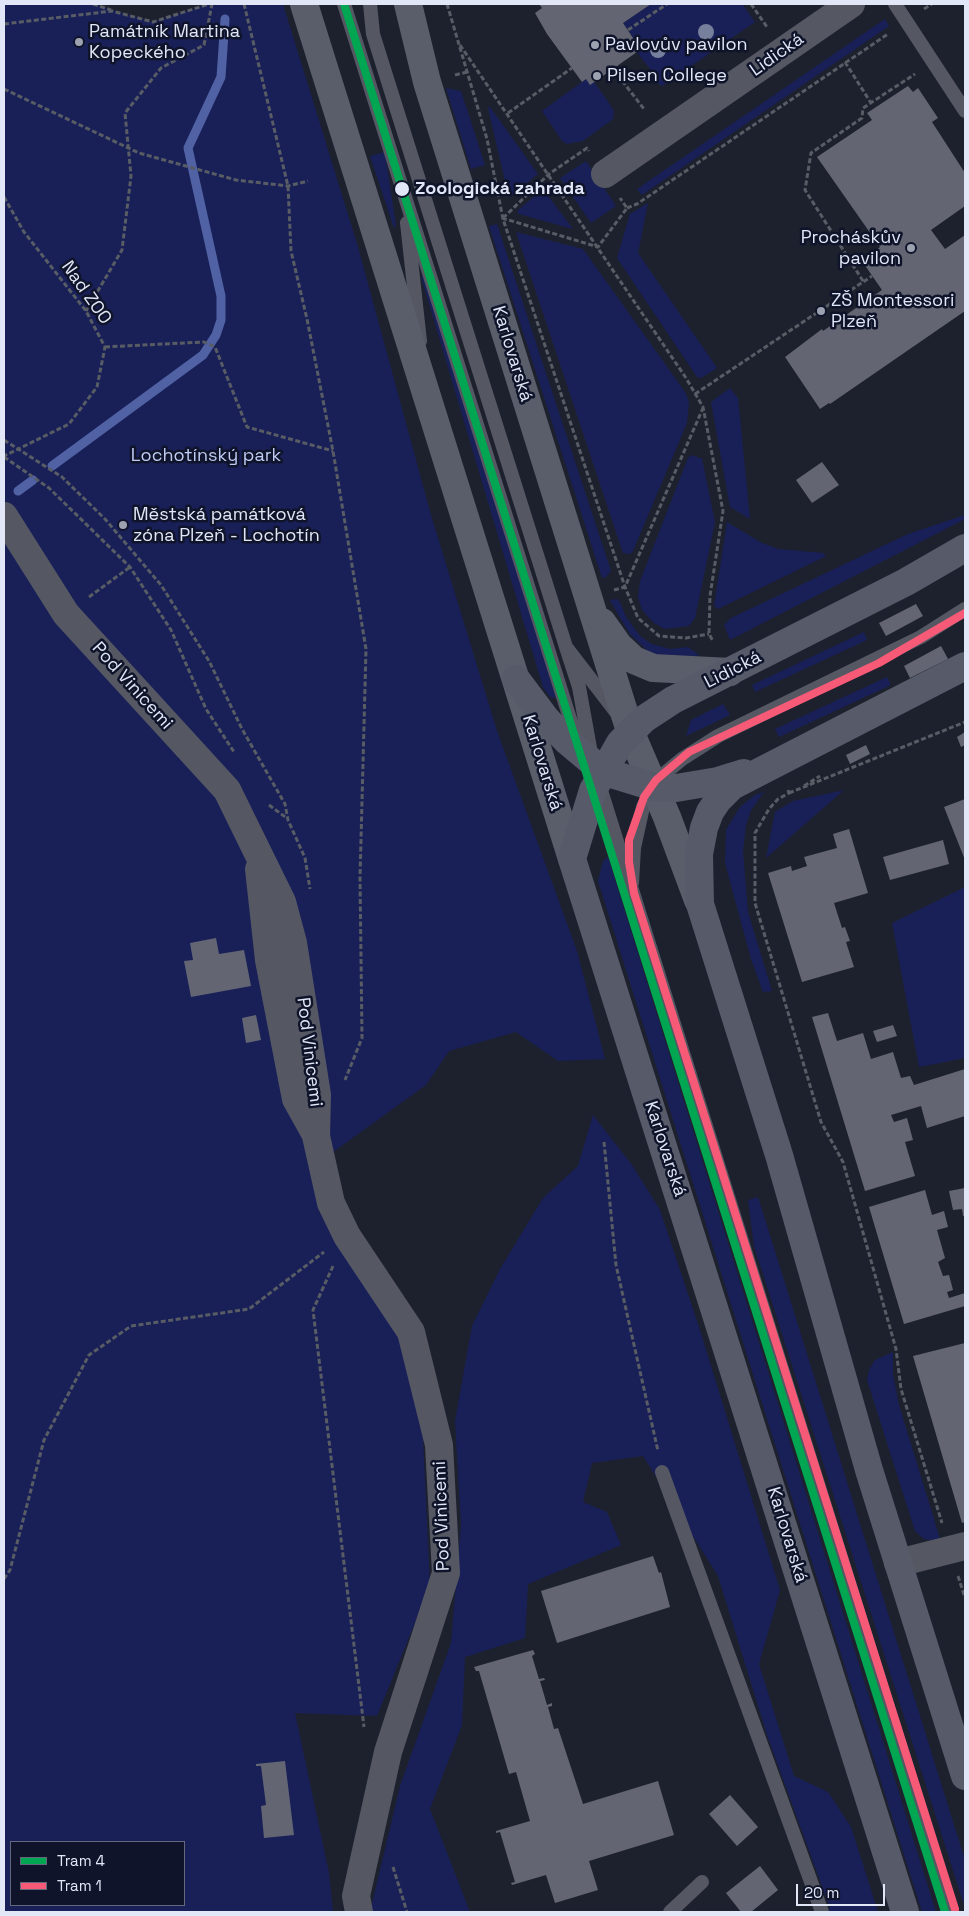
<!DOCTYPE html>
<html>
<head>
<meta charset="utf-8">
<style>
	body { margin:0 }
	#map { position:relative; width:969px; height:1916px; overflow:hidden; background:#1d212e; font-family:"Space Grotesk",sans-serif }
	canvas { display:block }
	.frame { position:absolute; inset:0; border:5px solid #e2e7f7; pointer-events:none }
	.legend { position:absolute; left:10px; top:1841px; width:175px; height:65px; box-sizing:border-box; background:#0f142a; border:1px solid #63687c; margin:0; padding:6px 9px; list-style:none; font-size:15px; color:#e2e7f7 }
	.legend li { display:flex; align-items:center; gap:10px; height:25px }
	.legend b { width:25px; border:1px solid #63687c }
	.scale { position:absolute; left:796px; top:1884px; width:89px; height:22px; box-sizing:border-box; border:2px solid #e2e7f7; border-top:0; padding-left:6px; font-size:15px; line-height:18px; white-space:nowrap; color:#e2e7f7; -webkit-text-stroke:4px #0f142a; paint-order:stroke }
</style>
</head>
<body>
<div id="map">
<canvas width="969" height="1916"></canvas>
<div class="frame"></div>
<ul class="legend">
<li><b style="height:6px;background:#00a651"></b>Tram 4</li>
<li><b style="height:6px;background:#f75a77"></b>Tram 1</li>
</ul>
<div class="scale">20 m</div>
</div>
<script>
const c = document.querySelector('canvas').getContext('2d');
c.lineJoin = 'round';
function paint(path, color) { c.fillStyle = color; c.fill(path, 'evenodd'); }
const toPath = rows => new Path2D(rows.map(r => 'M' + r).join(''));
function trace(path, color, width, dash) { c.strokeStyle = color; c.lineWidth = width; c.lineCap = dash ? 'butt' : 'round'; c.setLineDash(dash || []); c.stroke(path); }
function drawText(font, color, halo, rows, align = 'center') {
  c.font = font + ' "Space Grotesk",sans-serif'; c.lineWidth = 5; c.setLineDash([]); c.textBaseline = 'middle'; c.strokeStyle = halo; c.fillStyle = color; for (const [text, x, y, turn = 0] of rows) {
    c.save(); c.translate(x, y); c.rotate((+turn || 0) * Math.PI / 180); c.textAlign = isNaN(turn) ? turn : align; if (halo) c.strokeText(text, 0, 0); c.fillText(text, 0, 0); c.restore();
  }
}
const green = toPath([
	[4,4,93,4,153,22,209,4,283,4,358,247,431,515,497,731,577,951,605,1059,558,1061,516,1032,449,1051,426,1085,322,1160,331,1203,319,1211,399,1339,423,1438,430,1586,377,1716,295,1713,329,1873,333,1912,4,1912],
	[11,1842,184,1842,184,1905,11,1905],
	[651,4,745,4,743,5,755,22,662,86,645,75,650,69,633,47,637,43,623,23],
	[885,19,889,26,642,195,637,189],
	[586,79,594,82,609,103,614,111,613,119,583,141,567,144,562,141,542,111],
	[446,88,461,91,485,165,471,169],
	[490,107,538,174,509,198,488,108],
	[385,152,396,226,394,228,370,156],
	[586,161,616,206,591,223,560,178],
	[543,189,573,229,519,214,517,211],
	[648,203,638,253,717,368,701,378,697,377,617,258,630,214],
	[497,224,611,571,606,577,602,578,489,226],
	[516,232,583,249,685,392,689,402,687,423,633,551,630,554,623,553],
	[424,274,556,698,550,697,543,687,421,277],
	[730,388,738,398,750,519,730,507,711,402],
	[692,455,702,459,715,522,695,618,689,626,665,629,654,623,642,610,638,597,640,581,688,458],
	[965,515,965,519,730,640,724,625,731,618,908,534],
	[727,522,762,543,778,549,823,553,826,556,718,609,714,606],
	[617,599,620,602,626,617,640,636,652,644,670,649,688,647,699,655,685,660,651,654,630,634,619,616,610,600],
	[864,632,867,640,755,692,752,685],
	[887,677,891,685,779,737,775,729],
	[723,704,730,715,686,736,691,720],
	[844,790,766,858,775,812,793,801],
	[764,792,751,810,746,825,743,851,748,912,772,991,763,992,751,959,725,863,726,830,740,807,755,795],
	[608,857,936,1912,922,1912,598,881,603,861],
	[965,887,965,1058,919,1067,892,923],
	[593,1115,632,1165,660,1210,700,1330,780,1590,759,1664,794,1776,828,1792,851,1827,878,1912,822,1912,830,1908,768,1738,718,1576,643,1456,592,1463,583,1502,607,1512,621,1545,528,1584,525,1638,465,1657,462,1725,430,1809,470,1912,370,1912,400,1786,451,1643,461,1524,455,1421,472,1326,500,1269,543,1198,578,1166],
	[758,1197,965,1860,965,1908,754,1246,748,1200],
	[893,1352,893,1374,899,1405,941,1542,924,1539,915,1531,867,1380,869,1370,875,1360]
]);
const stream = toPath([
	[52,466,203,355,216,335,221,320,221,296,188,148,221,77,225,19],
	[18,491,33,480]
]);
const building = toPath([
	[539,4,651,4,623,23,637,44,633,47,637,52,590,85,586,79,582,82,547,34,535,13,542,8],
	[908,86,913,92,918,88,938,118,932,122,965,173,965,206,931,230,945,249,965,235,965,311,830,404,829,403,820,409,785,357,822,329,823,331,882,290,862,261,880,247,817,157,872,120,867,113],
	[822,462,839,485,812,503,796,480],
	[916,604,923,616,886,636,879,623],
	[941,646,948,659,910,678,904,666],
	[965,732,965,745,961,747,957,737],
	[866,745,870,754,850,764,846,755],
	[965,799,965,860,944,807],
	[849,829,868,893,834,903,842,928,845,927,850,941,846,942,854,967,802,982,768,873,791,866,792,871,807,866,804,857,837,848,833,834],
	[943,840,949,864,890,880,883,857],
	[216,938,219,954,244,950,251,986,191,997,184,961,193,960,190,943],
	[828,1013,837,1041,863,1033,871,1059,893,1052,901,1078,910,1076,914,1085,965,1069,965,1116,927,1128,921,1106,891,1115,894,1122,907,1118,913,1140,905,1142,915,1176,865,1191,812,1017],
	[256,1015,261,1040,246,1043,242,1018],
	[893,1025,897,1036,877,1042,873,1031],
	[965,1188,965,1216,963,1216,962,1209,953,1210,949,1191],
	[925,1190,932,1215,944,1211,948,1227,937,1230,945,1258,938,1262,943,1276,949,1275,953,1290,947,1292,949,1298,965,1293,965,1306,904,1324,869,1207],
	[965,1343,965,1522,962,1523,913,1356],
	[653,1556,659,1573,661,1572,670,1607,557,1643,541,1591],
	[533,1650,535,1654,532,1656,539,1679,544,1678,545,1680,540,1681,547,1705,552,1703,552,1706,548,1707,554,1729,558,1728,583,1804,658,1781,674,1835,589,1861,598,1890,555,1903,546,1875,512,1885,511,1883,515,1882,500,1832,496,1833,496,1831,530,1821,516,1772,509,1774,479,1671,476,1671,474,1667],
	[285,1761,294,1835,264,1838,261,1806,266,1805,261,1766,256,1766,256,1764],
	[730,1795,758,1827,737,1846,709,1814],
	[760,1866,778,1890,751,1912,741,1912,726,1893]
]);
const path = toPath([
	[93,4,111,10],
	[244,4,288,186,291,251,307,319,333,451,366,649,360,878,362,1038,345,1080],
	[447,4,487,139,503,219,625,587,638,618,659,636,686,638,709,634],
	[751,4,767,27],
	[924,9,932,4],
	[4,24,112,11,153,22,209,4],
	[628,30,667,4],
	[460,45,686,378,703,407,723,511,710,596,709,634,713,641],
	[845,62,871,103],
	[613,69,644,109],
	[455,75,467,72],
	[4,89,139,153,236,180,288,186,308,181],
	[508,113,572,68],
	[4,197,24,232,86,311,105,347,97,387,69,424,4,456],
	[627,208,637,204,888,34],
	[502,218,598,247,627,208,620,198],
	[503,218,549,174,587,148,589,151],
	[863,281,805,190,811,153,862,118,863,108,915,74],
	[86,311,122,250,131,176,125,113,161,68,204,45,212,4],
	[105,347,204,342,215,347,247,427,333,451],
	[695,394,872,276],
	[4,440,62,477,105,519,161,585,209,661,242,729,285,804,288,820,305,858,310,889],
	[4,457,49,488,130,567,171,630,206,709,234,752],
	[614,590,625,587,703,408],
	[89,597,130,567],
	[804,786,820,776],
	[788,790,789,793,778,799,769,809,755,833,755,903,821,1122,843,1162,896,1349,901,1389,942,1523],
	[789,793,965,722],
	[269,805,288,819],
	[604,1142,616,1265,658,1451],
	[333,1266,313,1310,364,1727],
	[958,1576,965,1598],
	[4,1579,10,1570,44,1440,89,1355,131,1326,249,1309,324,1252],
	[393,1867,407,1912]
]);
const service = toPath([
	[344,4,578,744],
	[370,4,373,34,566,647,616,712],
	[895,4,965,111],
	[407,223,420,341],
	[566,647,579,687,592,759],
	[599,784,952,1912],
	[632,883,634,848,643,807,659,778,682,759,718,736,921,637,965,609],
	[662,1472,822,1912],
	[670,1912,702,1882]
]);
const minor = toPath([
	[605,174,851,4],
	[4,516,66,614,227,790,282,902,293,943,317,1095,316,1136,331,1203,347,1236,411,1332,439,1445,446,1573,388,1752,356,1896,359,1912],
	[259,869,269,960,296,1099,316,1135],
	[898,1563,965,1546]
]);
const secondary = toPath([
	[304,4,572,859],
	[408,4,427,82,630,731,667,817,698,900],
	[602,622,619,646,634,660,653,668,730,672]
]);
const primary = toPath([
	[965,666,732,786,718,800,710,812,704,828,699,854,700,904,779,1155,869,1470,965,1776],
	[516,679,546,719,567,741,592,762,615,775,654,787,676,788,718,781,744,773],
	[905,1912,572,859,593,790,620,743,644,719,673,700,906,582,965,548]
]);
const tram1 = toPath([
	[344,4,945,1912]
]);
const tram2 = toPath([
	[955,1909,634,893,629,862,629,840,644,797,656,780,689,752,879,663,965,613]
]);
const trees = [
	[706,32],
	[658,50]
];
const markers = [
	[79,42,5,"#9da2b1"],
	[595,45,5,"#9da2b1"],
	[597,76,5,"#9da2b1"],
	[402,189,8,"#e2e7f7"],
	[911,248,5,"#9da2b1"],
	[821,311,5,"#9da2b1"],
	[123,525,5,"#9da2b1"]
];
const poiNames = [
	["Památník Martina",89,32],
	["Kopeckého",89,53],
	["Pavlovův pavilon",605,45],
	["Pilsen College",607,76],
	["Procháskův",901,238,"right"],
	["pavilon",901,259,"right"],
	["ZŠ Montessori",831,301],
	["Plzeň",831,322],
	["Městská památková",133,515],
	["zóna Plzeň - Lochotín",133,536]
];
const streetNames = [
	["Lidická",777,55,-35],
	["Nad ZOO",86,293,55],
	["Karlovarská",512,354,73],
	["Lidická",733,670,-27],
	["Pod Vinicemi",132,686,48],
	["Karlovarská",542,763,73],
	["Pod Vinicemi",309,1052,83],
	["Karlovarská",665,1149,72],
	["Pod Vinicemi",442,1516,-92],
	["Karlovarská",787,1535,73]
];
const stopNames = [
	["Zoologická zahrada",415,189]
];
const parkNames = [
	["Lochotínský park",206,456]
];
paint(green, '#192058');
trace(stream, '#5162a4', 9);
paint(building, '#636672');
trace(path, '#585c64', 3, [5, 2.5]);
trace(service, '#555863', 14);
trace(minor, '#555863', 28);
trace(secondary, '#5a5e6b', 28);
trace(primary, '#565a69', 28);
trace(tram1, '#00a651', 8);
trace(tram2, '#f75a77', 8);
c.fillStyle = '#767f9b';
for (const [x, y] of trees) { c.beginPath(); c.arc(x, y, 8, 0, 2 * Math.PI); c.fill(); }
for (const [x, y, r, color] of markers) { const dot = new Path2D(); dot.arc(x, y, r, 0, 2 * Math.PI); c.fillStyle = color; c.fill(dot); trace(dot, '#0f142a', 2); }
drawText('18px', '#e2e7f7', '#0f142a', poiNames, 'left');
drawText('18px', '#e2e7f7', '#0f142a', streetNames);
drawText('bold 18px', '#e2e7f7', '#0f142a', stopNames, 'left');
drawText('18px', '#bfccf4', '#0f142a', parkNames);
</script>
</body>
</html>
